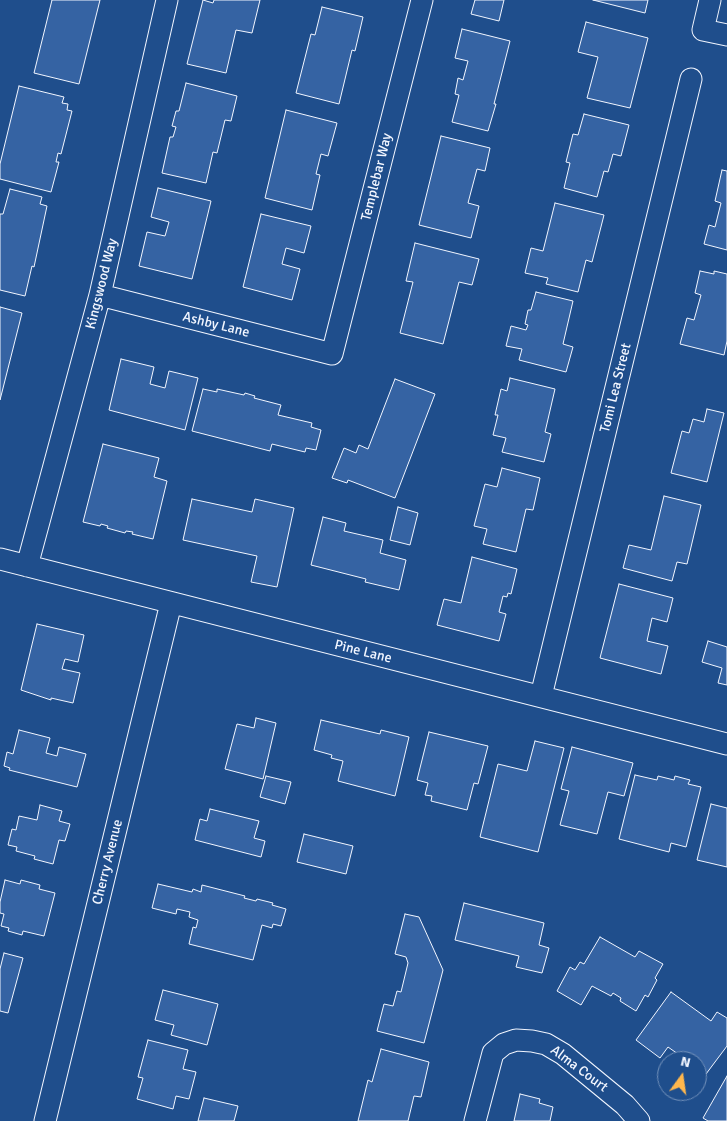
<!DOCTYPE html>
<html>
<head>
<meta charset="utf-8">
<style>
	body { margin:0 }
	#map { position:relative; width:727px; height:1121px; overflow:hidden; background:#1f4e8c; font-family:Signika,sans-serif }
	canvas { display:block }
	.north { position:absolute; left:657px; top:1051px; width:50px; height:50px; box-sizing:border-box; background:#1f4e8c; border:1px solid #7391ba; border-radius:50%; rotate:14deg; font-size:14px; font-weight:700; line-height:20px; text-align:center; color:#f2f6ff }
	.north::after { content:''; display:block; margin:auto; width:18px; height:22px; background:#ffb74d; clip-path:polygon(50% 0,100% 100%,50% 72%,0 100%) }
</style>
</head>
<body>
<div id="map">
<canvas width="727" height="1121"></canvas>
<div class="north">N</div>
</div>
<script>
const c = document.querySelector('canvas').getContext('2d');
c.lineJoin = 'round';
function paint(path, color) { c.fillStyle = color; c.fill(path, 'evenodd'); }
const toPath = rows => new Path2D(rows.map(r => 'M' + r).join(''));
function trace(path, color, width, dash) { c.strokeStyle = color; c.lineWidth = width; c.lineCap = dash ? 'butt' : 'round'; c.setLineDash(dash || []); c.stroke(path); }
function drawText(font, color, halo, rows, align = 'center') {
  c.font = font + ' Signika,sans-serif'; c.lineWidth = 4; c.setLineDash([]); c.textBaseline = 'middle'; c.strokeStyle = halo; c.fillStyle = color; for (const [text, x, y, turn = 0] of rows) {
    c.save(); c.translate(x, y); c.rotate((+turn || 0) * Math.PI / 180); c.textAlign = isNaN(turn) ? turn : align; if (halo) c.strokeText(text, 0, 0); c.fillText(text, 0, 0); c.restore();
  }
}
const building = toPath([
	[52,0,100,0,79,84,34,73,52,0],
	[203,0,213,3,214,0,260,0,252,33,236,30,226,73,187,64,203,0],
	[475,0,504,0,499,21,471,14,475,0],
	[593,0,648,0,645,13,593,0],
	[322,7,363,17,355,51,352,50,339,104,296,93,311,34,315,35,322,7],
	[586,22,648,38,630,108,587,98,598,57,578,52,586,22],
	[462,29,510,41,494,104,496,104,488,131,452,122,459,95,455,94,458,78,463,80,468,61,455,58,462,29],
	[186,83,237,96,231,121,225,120,217,153,213,152,206,183,162,173,170,137,173,137,176,127,172,126,176,111,179,111,186,83],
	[19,86,64,97,62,103,68,104,67,110,72,111,61,154,58,153,56,162,59,162,51,192,0,179,0,164,19,86],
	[286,110,337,123,328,156,321,154,316,174,320,175,312,210,265,198,286,110],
	[584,114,629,125,621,156,613,154,608,172,604,171,597,197,564,188,570,163,566,162,573,134,578,135,584,114],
	[441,136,490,148,485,171,477,169,468,203,479,206,471,238,419,225,441,136],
	[722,170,727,171,727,250,704,244,709,225,715,227,721,203,715,201,722,170],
	[158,188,211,201,192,279,139,266,147,232,165,236,169,222,151,217,158,188],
	[10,189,42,197,40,204,47,206,34,267,32,266,25,296,0,290,0,214,3,214,10,189],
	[555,203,604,215,592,262,586,260,578,292,546,284,548,278,525,273,531,248,543,251,555,203],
	[261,214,311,226,304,253,286,248,282,264,300,269,292,300,243,287,261,214],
	[415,243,479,259,472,285,459,282,443,344,400,333,413,282,406,281,415,243],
	[700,271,714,274,714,271,727,274,727,341,724,355,680,344,687,318,694,320,701,295,695,293,700,271],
	[536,292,573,301,563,344,573,347,566,372,519,360,522,349,506,346,511,326,526,330,528,325,525,324,528,310,531,310,536,292],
	[0,307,22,313,0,400,0,307],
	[121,359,154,367,150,384,165,388,169,371,198,378,185,430,109,410,121,359],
	[510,378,555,389,545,432,551,434,544,462,502,452,506,438,493,435,498,415,495,415,501,389,507,391,510,378],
	[395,379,435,394,395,498,348,480,347,483,332,478,344,448,356,453,359,445,368,449,395,379],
	[203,389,217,392,217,389,244,395,245,393,255,396,254,398,281,405,278,415,312,423,311,427,321,430,316,450,306,448,305,452,272,444,270,451,192,431,203,389],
	[707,409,724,413,707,482,671,473,682,431,689,433,693,419,704,422,707,409],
	[103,444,159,458,154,477,167,481,153,539,132,534,133,532,126,531,125,533,107,528,108,526,101,524,100,526,83,522,103,444],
	[502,468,540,478,533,510,526,509,516,552,483,544,487,529,474,526,485,484,497,487,502,468],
	[664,496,701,505,687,564,677,562,672,581,623,568,629,545,651,550,664,496],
	[192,499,252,512,255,499,294,508,277,587,251,582,257,556,183,540,192,499],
	[398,507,418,513,410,545,390,540,398,507],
	[323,517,346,523,344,531,383,540,380,553,406,560,399,590,365,582,366,579,311,565,323,517],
	[472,557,517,569,511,594,508,593,507,597,503,596,499,612,506,614,499,641,437,625,444,599,461,603,472,557],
	[619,584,673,598,667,622,652,618,647,641,668,646,661,674,600,658,619,584],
	[37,624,84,635,78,662,65,659,62,669,80,673,73,703,51,698,51,700,21,690,37,624],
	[708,641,727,647,727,685,718,683,722,668,702,662,708,641],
	[256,718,276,723,263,779,225,769,237,724,254,728,256,718],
	[321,720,380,734,381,730,409,737,395,796,338,781,343,761,331,758,332,755,314,750,321,720],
	[19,730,50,738,46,753,57,756,59,747,86,754,77,787,9,770,10,768,4,766,7,752,13,754,19,730],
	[429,732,488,746,478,784,474,783,467,810,431,801,432,796,425,795,428,783,417,780,429,732],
	[535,741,564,748,538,852,480,837,498,764,527,771,535,741],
	[572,747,633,763,624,796,608,792,597,834,560,825,569,791,561,789,572,747],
	[635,775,657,780,658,776,674,780,675,776,690,780,688,784,701,787,686,847,671,843,669,852,619,839,635,775],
	[266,776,291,782,285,804,260,797,266,776],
	[711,804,727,808,727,867,697,860,711,804],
	[40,805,62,811,59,821,70,824,65,841,59,840,53,864,34,859,35,856,16,851,17,847,8,845,12,829,16,830,19,816,37,820,40,805],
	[210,809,259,821,254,838,265,841,261,857,195,840,200,819,207,821,210,809],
	[304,834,353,846,346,874,297,862,304,834],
	[5,880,20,884,21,880,40,885,39,889,55,893,44,936,23,931,22,935,8,931,9,928,1,926,4,914,0,913,0,902,5,880],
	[158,884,192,892,193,889,201,892,202,885,245,896,244,898,256,901,257,899,273,903,272,905,286,909,281,926,273,924,272,928,262,925,253,960,189,944,193,927,196,928,198,920,189,917,190,912,177,909,176,914,152,908,158,884],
	[464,903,544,923,539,945,549,948,542,973,516,967,519,956,455,940,464,903],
	[405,914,419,917,443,970,424,1043,377,1031,384,1004,393,1006,397,991,401,992,408,963,406,957,395,954,405,914],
	[600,937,635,957,639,951,663,964,655,978,657,980,648,997,645,995,636,1011,620,1001,621,998,613,993,611,996,592,986,581,1005,557,991,570,967,575,970,580,962,584,964,600,937],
	[4,953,23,958,8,1013,0,1011,0,969,4,953],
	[163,990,218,1004,207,1045,171,1035,174,1025,155,1020,163,990],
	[671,992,711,1021,717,1012,727,1018,727,1046,706,1074,697,1067,697,1061,688,1061,668,1047,660,1058,636,1040,671,992],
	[148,1040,188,1050,183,1069,196,1072,189,1099,176,1096,173,1109,137,1099,143,1078,138,1077,148,1040],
	[381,1049,429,1062,421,1097,414,1096,408,1121,358,1121,368,1080,372,1082,381,1049],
	[727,1076,727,1121,708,1121,703,1118,727,1076],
	[520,1094,540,1099,539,1103,553,1107,550,1121,514,1121,520,1094],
	[204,1098,238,1106,234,1121,198,1121,204,1098]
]);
const street = toPath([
	[710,0,703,30,727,35],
	[100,295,332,354,422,0],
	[0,559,727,744],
	[27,566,100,295,167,0],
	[541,696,691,79],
	[45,1121,171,603],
	[475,1121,493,1053,504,1044,516,1040,532,1041,546,1044,563,1054,625,1105,639,1121]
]);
const streetNames = [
	["Templebar Way",377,177,-76],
	["Kingswood Way",102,284,-76],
	["Ashby Lane",216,325,14],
	["Tomi Lea Street",616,388,-76],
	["Pine Lane",363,652,14],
	["Cherry Avenue",108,862,-76],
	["Alma Court",579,1069,37]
];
paint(building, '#3563a3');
trace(building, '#f2f6ff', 1);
trace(street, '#f2f6ff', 23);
trace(street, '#1f4e8c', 21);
drawText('14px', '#f2f6ff', '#1f4e8c', streetNames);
</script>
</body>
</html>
